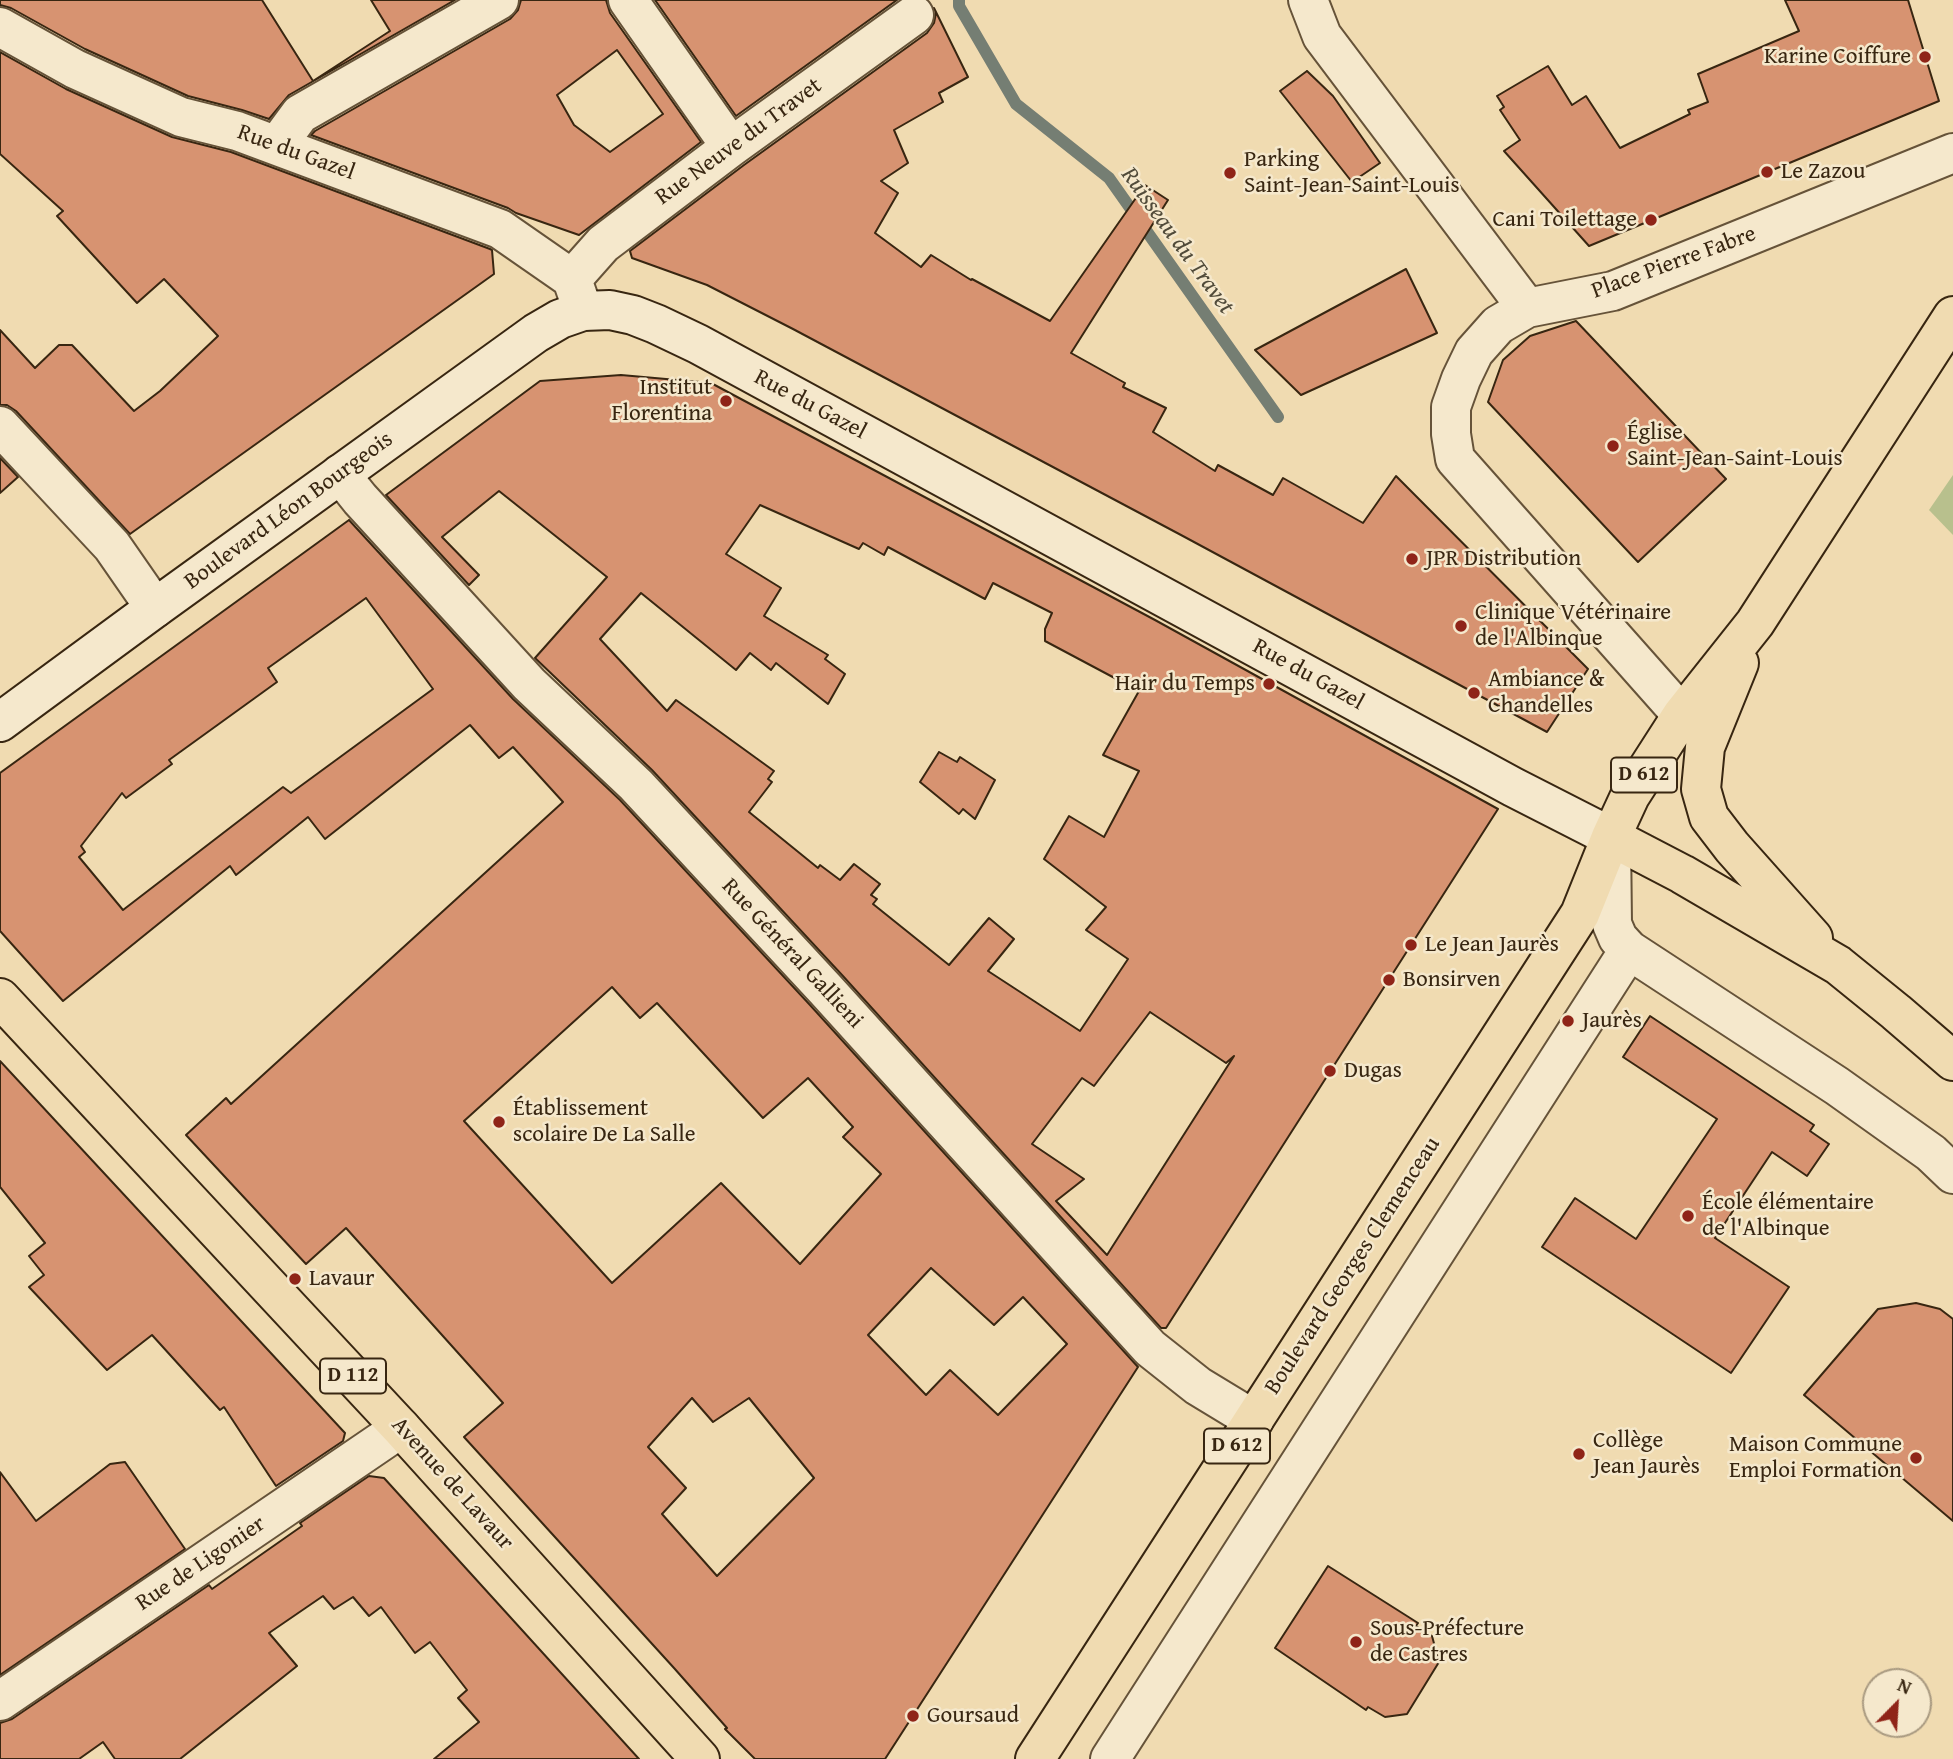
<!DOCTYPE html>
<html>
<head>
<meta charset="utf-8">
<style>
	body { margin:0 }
	#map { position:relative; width:1953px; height:1759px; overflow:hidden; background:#f0dbb1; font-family:"Gentium Book Plus",serif }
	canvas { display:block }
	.north { position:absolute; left:1862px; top:1668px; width:70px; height:70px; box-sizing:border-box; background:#f5e8cc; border:2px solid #a99a81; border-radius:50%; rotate:24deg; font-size:19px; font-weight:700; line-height:28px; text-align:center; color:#382611 }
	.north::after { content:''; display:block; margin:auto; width:24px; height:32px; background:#8f2418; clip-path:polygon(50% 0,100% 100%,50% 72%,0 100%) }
</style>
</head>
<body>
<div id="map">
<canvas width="1953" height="1759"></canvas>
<div class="north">N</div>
</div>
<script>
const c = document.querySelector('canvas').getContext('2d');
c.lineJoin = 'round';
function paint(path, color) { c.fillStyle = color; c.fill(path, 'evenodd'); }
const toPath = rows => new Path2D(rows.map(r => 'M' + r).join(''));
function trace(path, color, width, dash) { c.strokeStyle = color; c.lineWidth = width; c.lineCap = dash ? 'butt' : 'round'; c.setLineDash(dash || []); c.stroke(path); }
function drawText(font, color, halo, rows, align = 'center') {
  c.font = font + ' "Gentium Book Plus",serif'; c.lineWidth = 5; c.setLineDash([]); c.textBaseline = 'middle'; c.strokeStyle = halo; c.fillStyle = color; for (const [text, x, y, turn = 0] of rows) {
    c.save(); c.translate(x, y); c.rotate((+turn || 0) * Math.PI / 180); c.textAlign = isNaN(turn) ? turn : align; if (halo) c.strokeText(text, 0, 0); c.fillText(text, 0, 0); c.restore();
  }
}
const green = toPath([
	[1953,475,1953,535,1929,510]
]);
const stream = toPath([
	[959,0,959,6,1016,104,1109,178,1278,417]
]);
const building = toPath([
	[0,0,262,0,313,81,390,31,371,0,455,0,289,95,269,119,242,110,188,96,85,49,11,8,0,5,0,0],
	[521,0,606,0,610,13,701,142,579,235,516,213,508,208,311,135,315,131,510,19,518,10,521,0],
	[617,50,663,114,610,152,574,125,557,95,617,50],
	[655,0,897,0,736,116,655,0],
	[1785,0,1908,0,1939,101,1589,246,1504,151,1520,140,1500,110,1504,107,1497,96,1548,66,1572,105,1586,96,1620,148,1690,114,1688,110,1708,102,1698,74,1799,31,1785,0],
	[934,8,968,77,939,93,943,102,894,130,908,163,881,181,898,193,875,233,921,267,931,255,971,280,972,279,1050,321,1145,185,1168,200,1071,353,1125,383,1123,387,1166,408,1153,432,1215,471,1218,465,1273,495,1283,478,1363,523,1396,476,1588,669,1547,732,1181,535,793,329,707,285,632,258,630,251,744,165,927,33,934,23,936,13,934,8],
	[0,52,66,89,172,137,231,152,490,249,492,250,494,274,130,534,16,411,7,405,0,405,0,330,35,368,59,345,72,345,134,411,160,391,218,336,164,279,137,303,57,216,63,211,0,154,0,52],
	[1307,71,1333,96,1380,163,1352,182,1280,91,1307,71],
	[1406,269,1437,333,1301,395,1255,350,1406,269],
	[1576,321,1726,479,1638,562,1488,402,1503,360,1530,336,1576,321],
	[621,375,711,383,1155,620,1498,809,1166,1328,1161,1328,842,975,652,770,535,658,607,577,499,491,442,537,479,575,469,585,386,495,540,381,621,375],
	[760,505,859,549,863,543,884,555,888,547,985,599,993,583,1052,613,1045,629,1045,641,1139,691,1103,755,1139,771,1104,837,1069,816,1044,859,1106,907,1086,930,1128,959,1080,1031,988,971,1014,939,989,918,949,965,873,904,877,899,871,895,880,884,854,864,840,880,820,865,818,868,749,812,772,782,768,779,774,771,676,700,667,711,600,639,641,593,736,670,750,653,771,670,776,663,828,704,845,674,825,659,828,655,764,616,781,588,726,554,760,505],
	[1150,1012,1226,1063,1234,1056,1107,1255,1056,1201,1084,1179,1032,1144,1082,1078,1094,1086,1150,1012],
	[0,458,18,477,0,493,0,458],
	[349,520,513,699,620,800,810,1005,1138,1367,885,1759,755,1759,725,1729,727,1728,674,1668,464,1437,503,1403,346,1228,306,1264,186,1135,226,1098,231,1104,563,802,513,747,499,758,470,725,325,839,308,817,236,875,230,866,63,1001,0,931,0,773,349,520],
	[366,598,433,689,291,793,283,787,123,910,79,857,85,852,81,846,122,793,126,798,172,764,169,760,277,682,268,668,366,598],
	[612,987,640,1018,657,1003,763,1118,808,1078,853,1127,843,1137,881,1174,800,1264,721,1183,612,1283,464,1121,612,987],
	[931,1268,994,1325,1023,1297,1067,1344,998,1415,950,1370,926,1395,868,1335,931,1268],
	[692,1398,713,1422,749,1398,814,1478,717,1576,662,1514,686,1488,648,1447,692,1398],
	[939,752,957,762,960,757,995,780,975,819,963,809,959,814,920,782,939,752],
	[1650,1016,1814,1125,1810,1131,1829,1144,1807,1176,1772,1152,1715,1238,1789,1287,1731,1373,1542,1247,1575,1198,1636,1239,1717,1119,1623,1057,1650,1016],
	[0,1061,345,1433,343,1441,276,1486,224,1407,220,1410,152,1335,107,1370,29,1287,44,1275,29,1256,45,1243,0,1187,0,1061],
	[1916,1303,1940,1309,1953,1319,1953,1521,1804,1395,1878,1309,1916,1303],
	[125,1462,185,1549,0,1675,0,1472,36,1521,110,1464,125,1462],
	[369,1476,384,1478,639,1759,434,1759,479,1722,458,1698,467,1690,430,1642,415,1653,381,1607,369,1616,353,1597,334,1609,323,1596,269,1633,297,1666,180,1759,115,1759,103,1742,79,1759,0,1759,0,1723,12,1719,209,1585,212,1589,302,1526,300,1523,369,1476],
	[1328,1566,1418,1623,1416,1626,1432,1636,1439,1662,1407,1714,1385,1717,1368,1707,1366,1710,1275,1648,1328,1566]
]);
const street = toPath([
	[628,0,731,147],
	[1308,0,1322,36,1527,308],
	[0,27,75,69,181,117,237,131,500,229,572,279,583,311],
	[281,147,286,133,300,114,499,0],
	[572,279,603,244,731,147,914,15],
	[0,426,112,546,155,608],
	[340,474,360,499,529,684,636,785,826,990,1150,1348,1198,1386,1254,1420],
	[1682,715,1455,459,1451,434,1451,407,1461,379,1474,352,1498,325,1527,308,1613,291,1953,153],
	[1611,837,1612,924,1618,938,1629,950,1837,1086,1931,1153,1953,1174],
	[0,1701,401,1428],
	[1110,1759,1629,950]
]);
const secondary = toPath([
	[0,722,155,608,536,333,560,319,583,311,610,310,633,315,656,324,698,344,1513,787,1611,837]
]);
const primary = toPath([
	[1739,663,1705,747,1701,789,1709,817,1732,847,1813,938],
	[1611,837,1682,874,1838,965,1896,1012,1953,1061],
	[0,998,401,1428,700,1759],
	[1035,1759,1580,914,1611,837,1630,796,1682,715,1755,623,1953,316]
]);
const markers = [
	[1925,57,7,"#8f2418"],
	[1767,172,7,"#8f2418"],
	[1230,173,7,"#8f2418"],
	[1651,220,7,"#8f2418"],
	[726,401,7,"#8f2418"],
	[1613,446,7,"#8f2418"],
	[1412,559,7,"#8f2418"],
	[1461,626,7,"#8f2418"],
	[1269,684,7,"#8f2418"],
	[1474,693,7,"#8f2418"],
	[1411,945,7,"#8f2418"],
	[1389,980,7,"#8f2418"],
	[1568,1021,7,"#8f2418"],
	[1330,1071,7,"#8f2418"],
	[499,1122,7,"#8f2418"],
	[1688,1216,7,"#8f2418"],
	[295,1279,7,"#8f2418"],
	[1579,1454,7,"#8f2418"],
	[1916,1458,7,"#8f2418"],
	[1356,1642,7,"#8f2418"],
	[913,1716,7,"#8f2418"]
];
const shields = [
	[1644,775,66],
	[353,1376,66],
	[1237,1446,66]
];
const shieldNames = [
	["D 612",1644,775],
	["D 112",353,1376],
	["D 612",1237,1446]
];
const poiNames = [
	["Karine Coiffure",1911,57,"right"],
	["Parking",1244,160],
	["Saint-Jean-Saint-Louis",1244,186],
	["Le Zazou",1781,172],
	["Cani Toilettage",1637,220,"right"],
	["Institut",712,388,"right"],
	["Florentina",712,414,"right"],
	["Église",1627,433],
	["Saint-Jean-Saint-Louis",1627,459],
	["JPR Distribution",1426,559],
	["Clinique Vétérinaire",1475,613],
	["de l'Albinque",1475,639],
	["Ambiance &",1488,680],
	["Chandelles",1488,706],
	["Hair du Temps",1255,684,"right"],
	["Le Jean Jaurès",1425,945],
	["Bonsirven",1403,980],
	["Jaurès",1582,1021],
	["Dugas",1344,1071],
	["Établissement",513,1109],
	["scolaire De La Salle",513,1135],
	["École élémentaire",1702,1203],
	["de l'Albinque",1702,1229],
	["Lavaur",309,1279],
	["Collège",1593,1441],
	["Jean Jaurès",1593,1467],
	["Maison Commune",1902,1445,"right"],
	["Emploi Formation",1902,1471,"right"],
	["Sous-Préfecture",1370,1629],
	["de Castres",1370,1655],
	["Goursaud",927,1716]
];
const streetNames = [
	["Rue Neuve du Travet",739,142,-36],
	["Rue du Gazel",296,153,20],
	["Place Pierre Fabre",1674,263,-20],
	["Rue du Gazel",810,405,28],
	["Boulevard Léon Bourgeois",289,511,-36],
	["Rue du Gazel",1308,675,29],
	["Rue Général Gallieni",792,954,47],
	["Boulevard Georges Clemenceau",1353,1266,-57],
	["Avenue de Lavaur",452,1484,48],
	["Rue de Ligonier",201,1564,-34]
];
const waterNames = [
	["Ruisseau du Travet",1177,241,54]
];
paint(green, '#b8c08d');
trace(stream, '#757e73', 12);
paint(building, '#d79371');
trace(building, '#382611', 2);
trace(street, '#665339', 42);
trace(secondary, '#382611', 42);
trace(primary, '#382611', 42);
trace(street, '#f5e8cc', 38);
trace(secondary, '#f5e8cc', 38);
trace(primary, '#f0dbb1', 38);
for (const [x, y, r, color] of markers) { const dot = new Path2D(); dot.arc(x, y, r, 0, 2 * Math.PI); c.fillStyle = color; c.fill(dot); trace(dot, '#f5e8cc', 2.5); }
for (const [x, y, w] of shields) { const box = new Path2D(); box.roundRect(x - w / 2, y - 17.5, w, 35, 5); c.fillStyle = '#f5e8cc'; c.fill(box); trace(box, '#382611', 2); }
drawText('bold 21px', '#382611', null, shieldNames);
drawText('23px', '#382611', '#f5e8cc', poiNames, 'left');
drawText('23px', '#382611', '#f5e8cc', streetNames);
drawText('italic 24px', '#514b3a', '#f5e8cc', waterNames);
</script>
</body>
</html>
